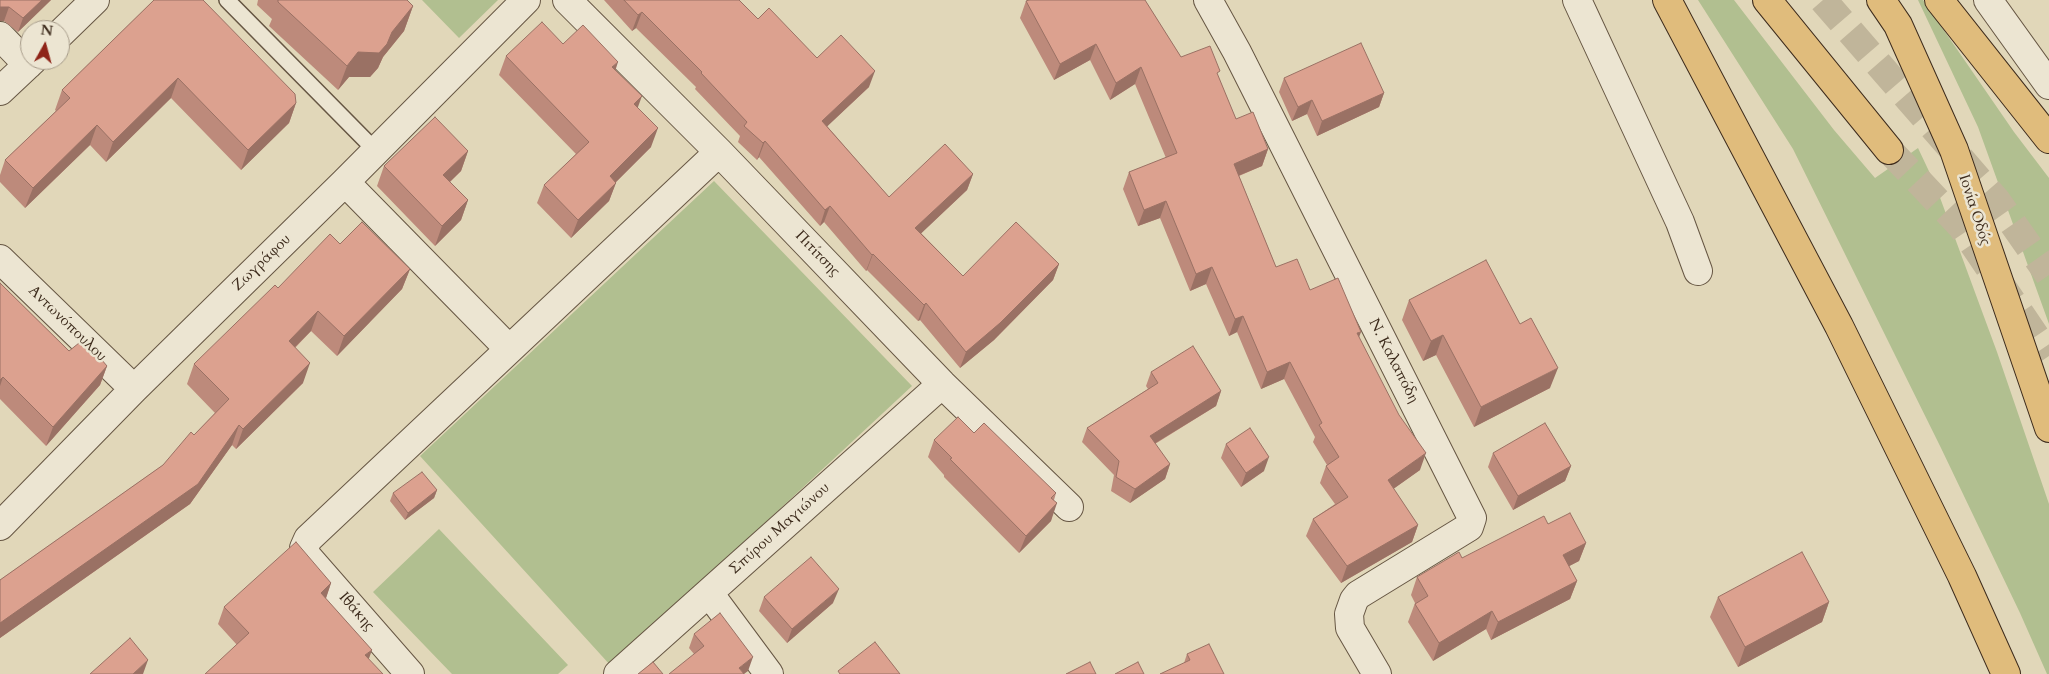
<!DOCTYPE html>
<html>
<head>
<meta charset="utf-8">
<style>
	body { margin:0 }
	#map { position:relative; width:2049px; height:674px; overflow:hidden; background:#e1d7b9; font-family:Cardo,serif }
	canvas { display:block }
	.north { position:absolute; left:20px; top:20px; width:50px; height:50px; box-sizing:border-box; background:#ece5d2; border:1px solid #a69b89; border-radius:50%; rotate:7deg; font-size:14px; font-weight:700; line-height:20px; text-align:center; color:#3d2b1c }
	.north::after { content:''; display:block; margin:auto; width:18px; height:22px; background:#8f2418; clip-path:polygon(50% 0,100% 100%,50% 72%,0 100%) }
</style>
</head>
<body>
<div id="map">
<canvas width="2049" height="674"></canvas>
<div class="north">N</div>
</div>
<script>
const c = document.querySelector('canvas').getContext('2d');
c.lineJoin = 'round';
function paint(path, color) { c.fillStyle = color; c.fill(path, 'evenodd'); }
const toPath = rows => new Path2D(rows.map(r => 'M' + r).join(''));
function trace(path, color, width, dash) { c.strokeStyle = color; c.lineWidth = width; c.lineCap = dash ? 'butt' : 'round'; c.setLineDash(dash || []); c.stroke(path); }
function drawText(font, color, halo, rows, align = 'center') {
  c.font = font + ' Cardo,serif'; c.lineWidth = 5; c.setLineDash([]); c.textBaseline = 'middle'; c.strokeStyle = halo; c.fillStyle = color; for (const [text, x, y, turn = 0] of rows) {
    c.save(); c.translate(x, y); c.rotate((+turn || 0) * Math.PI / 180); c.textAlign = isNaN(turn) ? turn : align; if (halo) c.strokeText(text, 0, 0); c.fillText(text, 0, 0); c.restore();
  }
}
const green = toPath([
	[422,0,498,0,459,38],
	[1698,0,1734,0,1834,130,1875,178,1918,148,1935,184,1997,352,2049,504,2049,674,2047,674,2020,613,1941,448,1793,149],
	[1918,0,1923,0,2014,132,2049,178,2049,324,1978,127],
	[714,181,912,386,611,666,420,456],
	[439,529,568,665,558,674,452,674,373,592]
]);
const motorwayTunnel = toPath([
	[1823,0,1997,201,2049,275],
	[1889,150,1961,226,2049,356]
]);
const service = toPath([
	[227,0,376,151]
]);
const minor = toPath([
	[567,0,719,152,942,384,1069,507],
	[1208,0,1237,52,1472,518,1469,527,1358,595,1354,600,1349,614,1350,628,1377,674],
	[1577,0,1680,222,1698,271],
	[1988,0,2049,85],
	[60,34,95,0],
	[0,36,28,65],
	[0,91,33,60],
	[345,182,508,348],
	[0,259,134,389],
	[0,526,134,389,345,182,526,0],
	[709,593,769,674],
	[410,674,305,554,304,548,308,539,719,152],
	[618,674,942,384]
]);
const motorway = toPath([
	[1667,0,1839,326,1962,576,2006,674],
	[1767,0,1889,150],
	[1881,0,1898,25,1954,150,2049,428],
	[1939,0,2049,139]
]);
const wall = toPath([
	[0,0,51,0,18,32,4,21,0,21],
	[154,0,296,103,289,123,241,170,171,98,106,162,90,145,25,208,0,182,0,175,5,160,56,111,55,110,62,90],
	[258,0,407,0,413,6,404,31,383,57,378,68,370,77,349,77,338,90,269,26,272,19,257,5],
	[604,0,739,0,758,19,817,58,869,87,827,126,889,197,973,174,967,190,921,233,963,276,1059,264,1053,280,994,340,960,368,920,320,918,321,867,270,866,271,824,222,820,226,759,157,757,160,738,142,740,136,695,89,696,87,636,28,632,31],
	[1026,1,1146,2,1181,57,1218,76,1236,119,1268,149,1262,166,1239,176,1276,267,1310,290,1359,338,1420,470,1393,489,1418,525,1412,542,1341,583,1306,536,1313,519,1335,504,1320,483,1326,466,1327,465,1313,442,1315,437,1284,379,1261,389,1237,332,1229,336,1206,284,1190,291,1160,218,1138,226,1123,189,1129,172,1166,158,1135,84,1110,100,1090,60,1054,80,1020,18],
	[563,44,615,70,637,108,651,147,616,182,609,201,571,238,537,203,544,185,576,154,499,75,506,56],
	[1284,78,1384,93,1379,107,1317,136,1307,114,1292,121,1279,92],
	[468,151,461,171,450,182,468,200,461,220,435,246,377,186,384,166],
	[340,244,410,269,402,289,337,356,311,331,295,348,303,383,236,449,232,445,190,504,0,638,0,580,163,465,194,435,215,413,187,384,194,364,278,288],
	[0,283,69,351,107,366,100,385,46,446,0,399],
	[1409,300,1550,388,1474,427,1436,355,1423,361,1402,320],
	[1151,372,1221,391,1216,406,1155,444,1170,464,1165,479,1130,503,1111,491,1114,475,1082,442,1087,428,1148,389,1146,386],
	[974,433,1056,493,1054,500,1051,521,1019,553,944,477,944,475,928,457,934,440],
	[1226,444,1264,471,1241,487,1221,458],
	[1493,453,1571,466,1565,481,1513,510,1488,467],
	[437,490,434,498,405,520,390,501,393,493],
	[1548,524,1586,543,1579,561,1569,566,1577,581,1570,599,1491,640,1486,629,1433,661,1408,622,1415,603,1411,595,1417,577,1462,558],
	[331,583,326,598,237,645,218,624,224,607],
	[764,597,833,603,787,643,759,611],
	[1718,597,1829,602,1822,622,1738,667,1710,617],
	[694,634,748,671,694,654,689,648],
	[1187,654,1224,674,1184,663]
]);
const shadedWall = toPath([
	[42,0,51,0,18,32,23,18],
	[413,6,404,31,383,57,378,68,370,77,349,77,338,90,347,66,358,52,392,32],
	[0,7,9,7,4,21,0,21],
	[642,12,636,28,632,31,638,15],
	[1096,44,1090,60,1054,80,1060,64],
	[618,62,612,81,612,67],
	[1141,67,1135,84,1110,100,1116,83],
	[875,71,869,87,816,137,822,121],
	[178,78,171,98,106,162,113,142],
	[1384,93,1379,107,1317,136,1322,121],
	[642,96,635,115,634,104],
	[1312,100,1307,114,1292,121,1298,107],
	[296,103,289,123,241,170,248,150],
	[97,125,90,145,25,208,33,188],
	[658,128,651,147,603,195,610,176],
	[765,141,759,157,757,160,763,143],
	[1268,149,1262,166,1228,180,1234,164],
	[468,151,461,171,436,195,443,175],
	[973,174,967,190,910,244,915,228],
	[616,183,609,201,571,238,578,220],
	[468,200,461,220,435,246,442,226],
	[1166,201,1160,218,1138,226,1144,210],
	[830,206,824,222,820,226,825,210],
	[873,254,867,270,866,271,872,255],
	[1059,264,1053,280,994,340,960,368,966,352],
	[1212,267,1206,284,1190,291,1196,274],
	[410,269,402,289,337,356,344,336],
	[926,303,920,320,918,321,924,305],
	[318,311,311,331,281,361,289,341],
	[1243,316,1237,332,1229,336,1235,319],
	[1361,332,1355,348,1357,333],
	[1443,335,1436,355,1423,361,1431,341],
	[1290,362,1284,379,1261,389,1267,372],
	[310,363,303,383,236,449,243,429],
	[107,366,100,385,46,446,53,427],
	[1558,368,1550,388,1474,427,1481,407],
	[3,377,0,386,0,380],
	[1221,391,1216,406,1144,450,1150,436],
	[239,425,232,445,190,504,0,638,0,623],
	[1426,453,1420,470,1382,497,1388,480],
	[1269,457,1264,471,1241,487,1246,473],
	[1170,464,1165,479,1130,503,1135,489],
	[1571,466,1565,481,1513,510,1518,496],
	[437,490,434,498,405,520,408,513],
	[1057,503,1051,521,1019,553,1026,536],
	[1418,525,1412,542,1341,583,1347,566],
	[1586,543,1579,561,1556,573,1563,555],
	[1577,581,1570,599,1491,640,1498,622],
	[331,583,325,601,321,593],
	[839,589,833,603,787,643,792,629],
	[1829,602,1822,622,1738,667,1745,647],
	[1492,611,1486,629,1433,661,1439,643],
	[372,650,366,667,365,655],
	[753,657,748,671,744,674,739,668],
	[148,660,143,674,133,674]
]);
const building = toPath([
	[0,0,42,0,23,18,9,7,0,7,0,0],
	[154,0,203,0,295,94,296,103,248,150,178,78,113,142,97,125,33,188,5,160,70,98,62,90,154,0],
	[278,0,407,0,413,6,392,32,387,44,379,53,358,52,347,66,278,2,278,0],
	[624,0,739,0,758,19,769,8,817,58,841,35,875,71,822,121,889,197,945,144,973,174,915,228,963,276,1016,222,1059,264,1000,323,966,352,926,303,924,305,873,254,872,255,830,206,825,210,765,141,763,143,744,126,747,122,701,73,702,72,642,12,638,15,624,0],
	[1029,0,1145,0,1181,57,1210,46,1220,71,1217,73,1236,119,1253,112,1268,149,1234,164,1276,267,1297,259,1310,290,1338,278,1361,332,1357,333,1399,415,1426,453,1388,480,1418,525,1347,566,1313,519,1348,497,1326,466,1339,457,1319,425,1322,423,1290,362,1267,372,1243,316,1235,319,1212,267,1196,274,1166,201,1144,210,1129,172,1177,153,1141,67,1116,83,1096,44,1060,64,1026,1,1029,0],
	[542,22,563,44,583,25,618,62,612,67,642,96,634,104,658,128,610,176,616,183,578,220,544,185,589,142,506,56,542,22],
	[1361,43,1384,93,1322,121,1312,100,1298,107,1284,78,1361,43],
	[435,117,468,151,443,175,468,200,442,226,384,166,435,117],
	[362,222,410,269,344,336,318,311,289,341,310,363,243,429,239,425,198,484,0,623,0,580,163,465,191,432,194,435,229,399,194,364,275,285,278,288,330,234,340,244,362,222],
	[1486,260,1520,324,1531,318,1558,368,1481,407,1443,335,1431,341,1409,300,1486,260],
	[0,283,69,351,84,339,107,366,53,427,3,377,0,380,0,283],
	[1193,346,1221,391,1150,436,1170,464,1135,489,1116,477,1119,461,1087,428,1158,383,1151,372,1193,346],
	[958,417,974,433,984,423,1056,493,1051,498,1057,503,1026,536,950,459,952,458,934,440,958,417],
	[1545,423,1571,466,1518,496,1493,453,1545,423],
	[1250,428,1269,457,1246,473,1226,444,1250,428],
	[422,472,437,490,408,513,393,493,422,472],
	[1570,513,1586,543,1563,555,1577,581,1498,622,1492,611,1439,643,1415,604,1428,596,1417,577,1459,552,1462,558,1544,516,1548,524,1570,513],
	[296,542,331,583,321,593,372,650,365,655,383,674,205,674,249,633,224,607,296,542],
	[1802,552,1829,602,1745,647,1718,597,1802,552],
	[811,557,839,589,792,629,764,597,811,557],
	[720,613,753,657,739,668,744,674,669,674,704,646,694,634,720,613],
	[130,638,148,660,133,674,90,674,130,638],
	[875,642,900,674,840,674,838,671,875,642],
	[1209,644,1224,674,1160,674,1190,660,1187,654,1209,644],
	[653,662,663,674,638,674,653,662],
	[1090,662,1096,674,1066,674,1090,662],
	[1138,662,1144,674,1115,674,1138,662]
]);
const streetNames = [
	["Ιονία Οδός",1974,210,72],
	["Πιτίτσης",817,254,46],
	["Ζωγράφου",262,263,-44],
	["Αντωνόπουλου",67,324,44],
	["Ν. Καλαπόδη",1393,361,63],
	["Σπύρου Μαγιώνου",780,529,-42],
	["Ιθάκης",356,612,49]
];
paint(green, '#b1bf90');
trace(motorwayTunnel, '#c0b59a', 28, [28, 14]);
trace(service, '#665643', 18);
trace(minor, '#665643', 30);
trace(motorway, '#3d2b1c', 30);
trace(service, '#ece5d2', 15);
trace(minor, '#ece5d2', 28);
trace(motorway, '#e0bc7c', 28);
paint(wall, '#bd8a7b');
paint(shadedWall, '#9a7164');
paint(building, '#dca18f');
trace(building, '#9a7164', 1);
drawText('15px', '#3d2b1c', '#ece5d2', streetNames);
</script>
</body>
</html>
